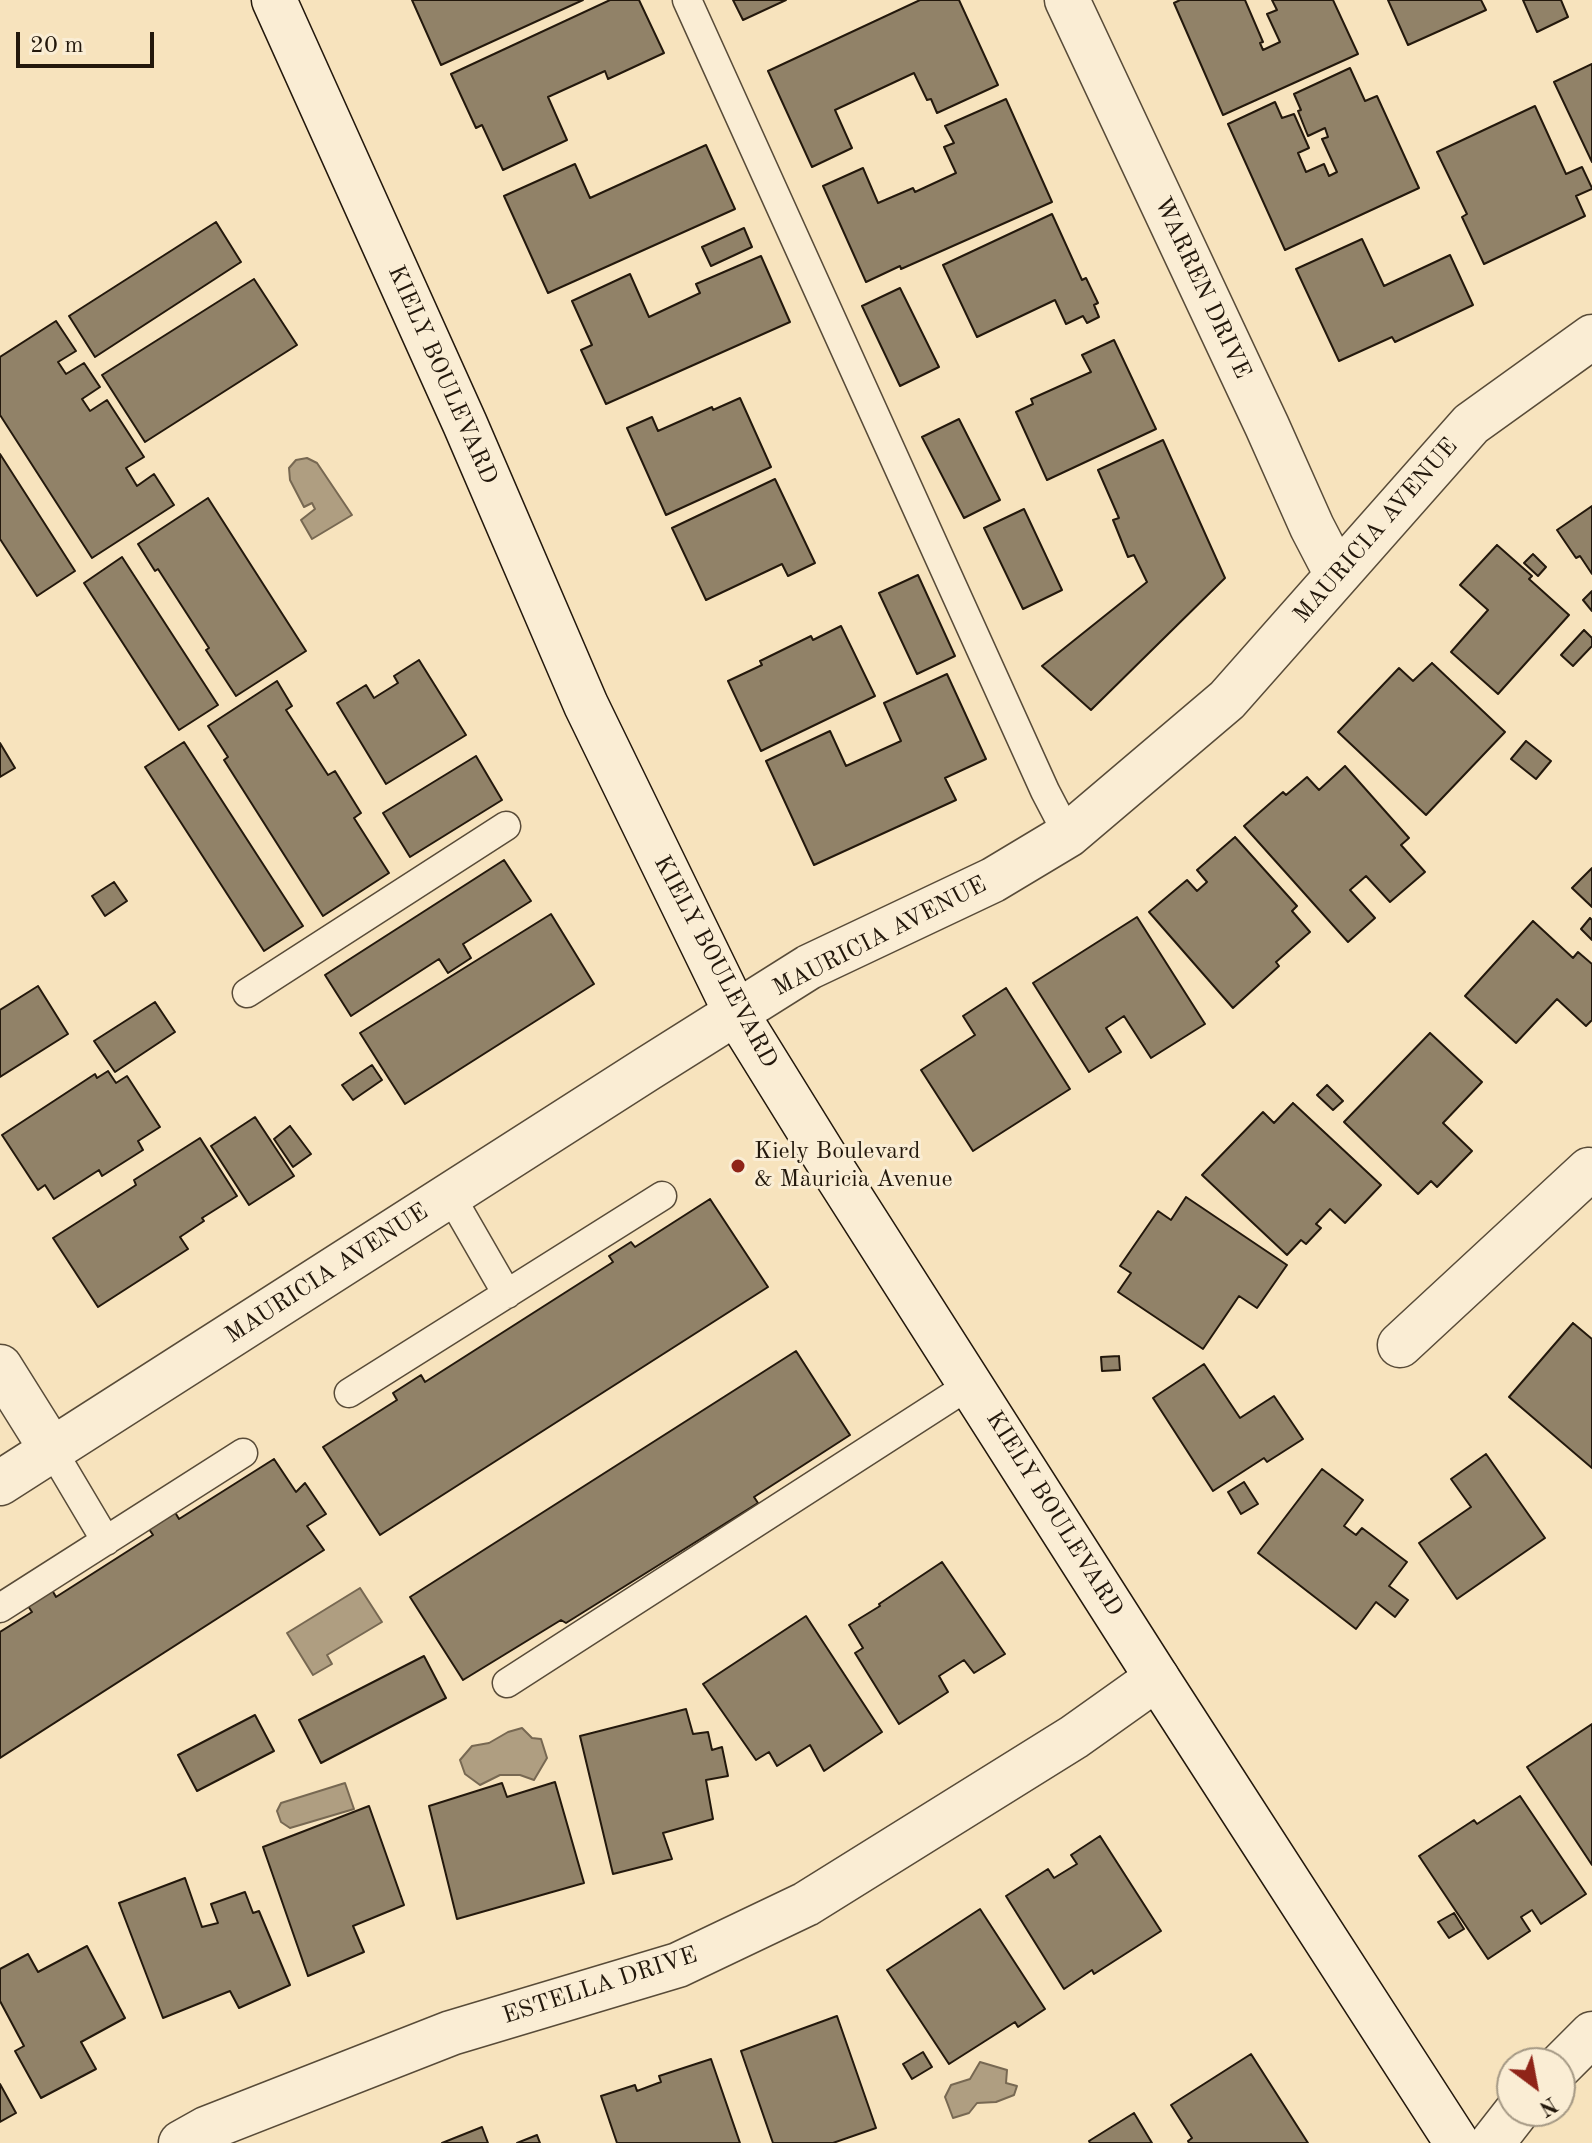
<!DOCTYPE html>
<html>
<head>
<meta charset="utf-8">
<style>
	body { margin:0 }
	#map { position:relative; width:1592px; height:2143px; overflow:hidden; background:#f7e3bd; font-family:"Old Standard TT",serif }
	canvas { display:block }
	.north { position:absolute; left:1496px; top:2047px; width:80px; height:80px; box-sizing:border-box; background:#faedd4; border:2px solid #a49884; border-radius:50%; rotate:148deg; font-size:22px; font-weight:700; line-height:32px; text-align:center; color:#23180c }
	.north::after { content:''; display:block; margin:auto; width:28px; height:36px; background:#8f2418; clip-path:polygon(50% 0,100% 100%,50% 72%,0 100%) }
	.scale { position:absolute; left:16px; top:32px; width:138px; height:36px; box-sizing:border-box; border:4px solid #23180c; border-top:0; padding-left:10px; font-size:24px; line-height:28px; white-space:nowrap; color:#23180c; -webkit-text-stroke:6px #faedd4; paint-order:stroke }
</style>
</head>
<body>
<div id="map">
<canvas width="1592" height="2143"></canvas>
<div class="north">N</div>
<div class="scale">20 m</div>
</div>
<script>
const c = document.querySelector('canvas').getContext('2d');
c.lineJoin = 'round';
function paint(path, color) { c.fillStyle = color; c.fill(path, 'evenodd'); }
const toPath = rows => new Path2D(rows.map(r => 'M' + r).join(''));
function trace(path, color, width, dash) { c.strokeStyle = color; c.lineWidth = width; c.lineCap = dash ? 'butt' : 'round'; c.setLineDash(dash || []); c.stroke(path); }
function drawText(font, color, halo, rows, align = 'center') {
  c.font = font + ' "Old Standard TT",serif'; c.lineWidth = 6; c.setLineDash([]); c.textBaseline = 'middle'; c.strokeStyle = halo; c.fillStyle = color; for (const [text, x, y, turn = 0] of rows) {
    c.save(); c.translate(x, y); c.rotate((+turn || 0) * Math.PI / 180); c.textAlign = isNaN(turn) ? turn : align; if (halo) c.strokeText(text, 0, 0); c.fillText(text, 0, 0); c.restore();
  }
}
const water = toPath([
	[307,458,317,463,352,515,312,539,301,520,315,509,312,503,304,507,290,480,289,468,296,460,307,458],
	[360,1588,382,1622,327,1655,332,1664,313,1675,287,1633,360,1588],
	[522,1728,532,1738,541,1739,547,1758,534,1780,520,1775,500,1775,480,1785,465,1774,460,1760,472,1746,489,1743,508,1732,522,1728],
	[345,1783,354,1809,290,1828,281,1822,277,1811,281,1803,345,1783],
	[980,2062,1007,2070,1006,2083,1017,2086,1014,2095,996,2102,977,2103,969,2113,953,2118,945,2097,951,2085,970,2079,980,2062]
]);
const building = toPath([
	[412,0,583,0,441,65,412,0],
	[610,0,639,0,664,53,608,79,605,71,548,97,567,140,503,170,482,125,476,128,451,74,610,0],
	[733,0,786,0,743,20,733,0],
	[920,0,959,0,998,85,937,113,931,99,927,100,914,73,835,110,852,148,812,167,768,71,920,0],
	[1180,0,1245,0,1263,42,1260,43,1263,50,1280,42,1267,14,1277,10,1272,0,1333,0,1358,54,1223,115,1174,3,1180,0],
	[1388,0,1481,0,1486,10,1408,45,1388,0],
	[1523,0,1561,0,1568,17,1537,32,1523,0],
	[1592,64,1592,162,1554,82,1592,64],
	[1350,68,1365,101,1377,96,1419,188,1285,250,1228,124,1275,102,1282,118,1294,114,1309,148,1298,153,1306,172,1324,164,1329,176,1337,172,1322,139,1328,137,1325,128,1308,136,1298,111,1301,110,1294,94,1350,68],
	[1006,99,1052,202,901,269,900,266,866,282,823,186,863,168,878,203,913,188,915,192,956,173,944,147,954,143,945,126,1006,99],
	[1535,106,1566,174,1582,167,1592,188,1592,189,1576,196,1585,216,1484,264,1462,217,1467,214,1437,152,1535,106],
	[706,145,735,209,548,293,504,196,575,164,590,198,706,145],
	[1052,214,1082,280,1086,278,1098,303,1094,305,1099,317,1087,323,1083,316,1066,324,1055,300,977,337,943,265,1052,214],
	[216,222,241,262,95,357,69,316,216,222],
	[744,228,752,247,711,266,702,247,744,228],
	[1362,239,1384,286,1450,255,1473,305,1395,342,1392,337,1339,361,1296,269,1362,239],
	[761,256,790,322,606,404,581,350,592,345,572,301,630,274,649,317,700,293,696,284,761,256],
	[254,279,297,345,145,442,102,375,254,279],
	[900,288,939,367,900,386,862,306,900,288],
	[56,321,76,351,58,362,66,374,84,363,100,387,82,399,90,411,107,400,144,457,126,468,137,486,154,474,174,505,92,558,0,415,0,357,56,321],
	[1114,340,1156,429,1047,480,1016,412,1033,404,1031,399,1091,372,1082,355,1114,340],
	[740,398,771,467,666,515,627,428,652,417,658,431,712,407,713,410,740,398],
	[959,419,1000,500,964,518,922,437,959,419],
	[1163,440,1225,578,1091,710,1042,666,1147,582,1134,555,1128,557,1113,520,1119,518,1098,470,1163,440],
	[0,454,75,571,37,596,0,539,0,454],
	[775,479,815,563,788,576,782,564,706,600,672,528,775,479],
	[208,498,306,651,236,696,206,650,209,648,158,569,155,571,138,544,208,498],
	[1592,506,1592,574,1580,556,1576,558,1557,530,1592,506],
	[1024,509,1062,590,1023,609,984,528,1024,509],
	[1497,545,1532,576,1529,579,1569,615,1498,694,1451,652,1488,610,1460,585,1497,545],
	[1533,554,1546,567,1538,576,1524,563,1533,554],
	[122,557,218,705,179,730,84,583,122,557],
	[918,575,955,656,917,674,879,593,918,575],
	[1592,591,1592,611,1583,600,1592,591],
	[841,626,875,696,761,751,728,681,762,665,760,661,811,636,813,640,841,626],
	[1584,630,1592,638,1592,646,1573,666,1561,655,1584,630],
	[419,660,466,735,386,784,337,703,366,685,374,698,398,683,394,676,419,660],
	[1432,663,1505,732,1426,815,1338,732,1399,668,1413,681,1432,663],
	[947,674,986,759,945,778,956,800,814,865,766,761,830,731,846,766,901,741,884,703,947,674],
	[277,681,292,706,286,710,328,775,335,771,361,813,354,818,389,873,323,916,224,760,228,757,208,726,277,681],
	[1526,741,1551,761,1536,779,1511,759,1526,741],
	[184,742,303,926,264,951,145,767,184,742],
	[0,743,15,768,0,777,0,743],
	[476,756,502,800,410,857,383,813,476,756],
	[1345,766,1409,838,1401,845,1425,872,1390,902,1366,876,1350,890,1375,918,1348,942,1244,826,1283,792,1286,795,1307,777,1319,790,1345,766],
	[1235,837,1297,906,1292,911,1310,932,1276,962,1279,966,1233,1008,1149,912,1187,880,1197,891,1207,882,1197,870,1235,837],
	[504,860,531,901,463,944,471,958,448,973,439,959,351,1016,325,975,504,860],
	[1592,868,1592,907,1572,888,1592,868],
	[114,882,127,901,105,916,92,896,114,882],
	[551,914,594,984,405,1104,360,1033,551,914],
	[1137,917,1205,1024,1151,1058,1124,1016,1106,1028,1121,1052,1089,1072,1033,983,1137,917],
	[1590,918,1592,920,1592,940,1581,929,1590,918],
	[1533,921,1573,958,1578,952,1592,964,1592,1020,1586,1026,1557,999,1516,1043,1465,996,1533,921],
	[38,986,68,1034,0,1077,0,1010,38,986],
	[1006,988,1070,1089,973,1151,921,1070,975,1035,963,1016,1006,988],
	[155,1002,175,1032,115,1072,94,1041,155,1002],
	[1430,1033,1482,1082,1443,1123,1472,1151,1437,1187,1431,1181,1418,1194,1344,1122,1430,1033],
	[372,1065,382,1080,353,1100,342,1085,372,1065],
	[108,1071,116,1083,127,1076,160,1127,138,1141,143,1150,102,1176,99,1170,54,1199,45,1185,38,1190,2,1135,95,1074,97,1078,108,1071],
	[1327,1085,1343,1101,1333,1110,1317,1095,1327,1085],
	[1293,1103,1381,1185,1345,1223,1330,1209,1316,1224,1321,1228,1306,1244,1301,1240,1287,1255,1202,1175,1263,1112,1274,1123,1293,1103],
	[255,1117,294,1176,249,1205,211,1146,255,1117],
	[290,1126,311,1154,293,1167,274,1139,290,1126],
	[200,1138,237,1196,202,1218,204,1221,180,1237,188,1249,98,1307,53,1238,136,1185,134,1180,200,1138],
	[1186,1197,1287,1265,1257,1308,1239,1296,1203,1349,1118,1292,1131,1273,1120,1266,1158,1211,1171,1220,1186,1197],
	[710,1199,768,1287,380,1535,323,1447,397,1400,393,1393,421,1375,425,1382,613,1262,609,1256,631,1242,635,1247,710,1199],
	[1573,1323,1592,1339,1592,1468,1509,1397,1573,1323],
	[796,1351,850,1435,754,1497,758,1503,566,1623,561,1620,463,1680,410,1597,796,1351],
	[1119,1356,1120,1370,1102,1371,1101,1357,1119,1356],
	[1204,1364,1240,1418,1274,1396,1303,1439,1267,1462,1264,1458,1213,1491,1153,1398,1204,1364],
	[1486,1454,1545,1538,1457,1599,1419,1543,1471,1507,1451,1479,1486,1454],
	[274,1459,296,1492,305,1483,326,1514,307,1526,324,1550,0,1758,0,1632,32,1612,28,1606,52,1590,56,1597,153,1535,147,1526,173,1509,179,1519,274,1459],
	[1322,1469,1363,1500,1344,1526,1356,1535,1362,1528,1407,1562,1389,1586,1408,1600,1395,1617,1376,1602,1356,1629,1258,1553,1322,1469],
	[1244,1482,1258,1504,1241,1514,1228,1492,1244,1482],
	[942,1562,1005,1654,974,1673,964,1660,939,1676,948,1692,899,1724,855,1653,863,1648,849,1625,880,1606,879,1604,942,1562],
	[806,1616,882,1732,824,1771,810,1745,777,1766,769,1752,756,1760,703,1684,806,1616],
	[424,1656,446,1698,321,1763,299,1720,424,1656],
	[686,1709,693,1734,708,1732,712,1750,722,1747,728,1776,706,1780,713,1819,663,1833,672,1859,613,1874,580,1736,686,1709],
	[255,1715,274,1751,197,1791,178,1755,255,1715],
	[1592,1724,1592,1865,1527,1767,1592,1724],
	[555,1782,584,1883,457,1919,429,1806,502,1783,507,1797,555,1782],
	[1520,1796,1586,1894,1541,1924,1532,1910,1521,1917,1530,1931,1488,1959,1419,1856,1474,1820,1477,1824,1520,1796],
	[369,1806,404,1905,353,1926,364,1952,308,1976,263,1847,369,1806],
	[1100,1836,1161,1931,1094,1974,1092,1970,1064,1989,1006,1896,1048,1869,1054,1878,1077,1864,1071,1855,1100,1836],
	[185,1878,202,1927,218,1923,211,1904,245,1892,253,1913,259,1911,290,1985,239,2008,230,1991,163,2018,119,1903,185,1878],
	[980,1909,1045,2009,1018,2027,1015,2022,949,2064,887,1970,980,1909],
	[1454,1913,1464,1929,1449,1938,1438,1922,1454,1913],
	[87,1946,125,2018,81,2042,96,2069,41,2098,15,2051,24,2046,0,2001,0,1969,28,1954,38,1972,87,1946],
	[837,2016,876,2128,833,2143,773,2143,741,2051,837,2016],
	[923,2052,932,2067,912,2079,903,2064,923,2052],
	[1251,2054,1308,2143,1189,2143,1188,2141,1192,2138,1171,2105,1251,2054],
	[711,2059,740,2143,617,2143,601,2096,635,2085,637,2091,661,2082,659,2076,711,2059],
	[0,2084,16,2113,0,2122,0,2084],
	[1134,2113,1152,2143,1090,2143,1089,2141,1134,2113],
	[482,2127,488,2143,442,2143,482,2127],
	[537,2135,540,2143,517,2143,537,2135]
]);
const service = toPath([
	[687,0,1045,791,1068,835],
	[247,993,506,826],
	[450,1195,507,1294],
	[349,1393,662,1196],
	[52,1450,106,1541],
	[0,1608,243,1453],
	[507,1683,971,1384]
]);
const minor = toPath([
	[1067,0,1267,426,1312,527,1337,575],
	[1400,1345,1589,1170,1592,1172],
	[0,1367,52,1450],
	[0,1483,647,1069,809,967,993,880,1068,835,1227,700,1471,424,1592,337],
	[1560,2066,1592,2034],
	[181,2143,206,2129,451,2033,678,1965,806,1904,1074,1737,1157,1678],
	[1492,2143,1517,2111]
]);
const secondary = toPath([
	[274,0,465,424,586,705,736,1013,832,1168,1157,1678,1457,2143]
]);
const markers = [
	[738,1166,8,"#8f2418"]
];
const streetNames = [
	["WARREN DRIVE",1202,288,65],
	["KIELY BOULEVARD",442,375,66],
	["MAURICIA AVENUE",1376,531,-49],
	["MAURICIA AVENUE",880,937,-27],
	["KIELY BOULEVARD",715,962,62],
	["MAURICIA AVENUE",327,1274,-33],
	["KIELY BOULEVARD",1054,1514,58],
	["ESTELLA DRIVE",600,1986,-18]
];
const poiNames = [
	["Kiely Boulevard",754,1152],
	["& Mauricia Avenue",754,1180]
];
paint(water, '#af9e81');
trace(water, '#776852', 2);
paint(building, '#918268');
trace(building, '#23180c', 2);
trace(service, '#584b38', 31);
trace(minor, '#584b38', 47);
trace(secondary, '#23180c', 47);
trace(service, '#faedd4', 28);
trace(minor, '#faedd4', 44);
trace(secondary, '#faedd4', 44);
for (const [x, y, r, color] of markers) { const dot = new Path2D(); dot.arc(x, y, r, 0, 2 * Math.PI); c.fillStyle = color; c.fill(dot); trace(dot, '#faedd4', 3); }
drawText('24px', '#23180c', '#faedd4', streetNames);
drawText('24px', '#23180c', '#faedd4', poiNames, 'left');
</script>
</body>
</html>
